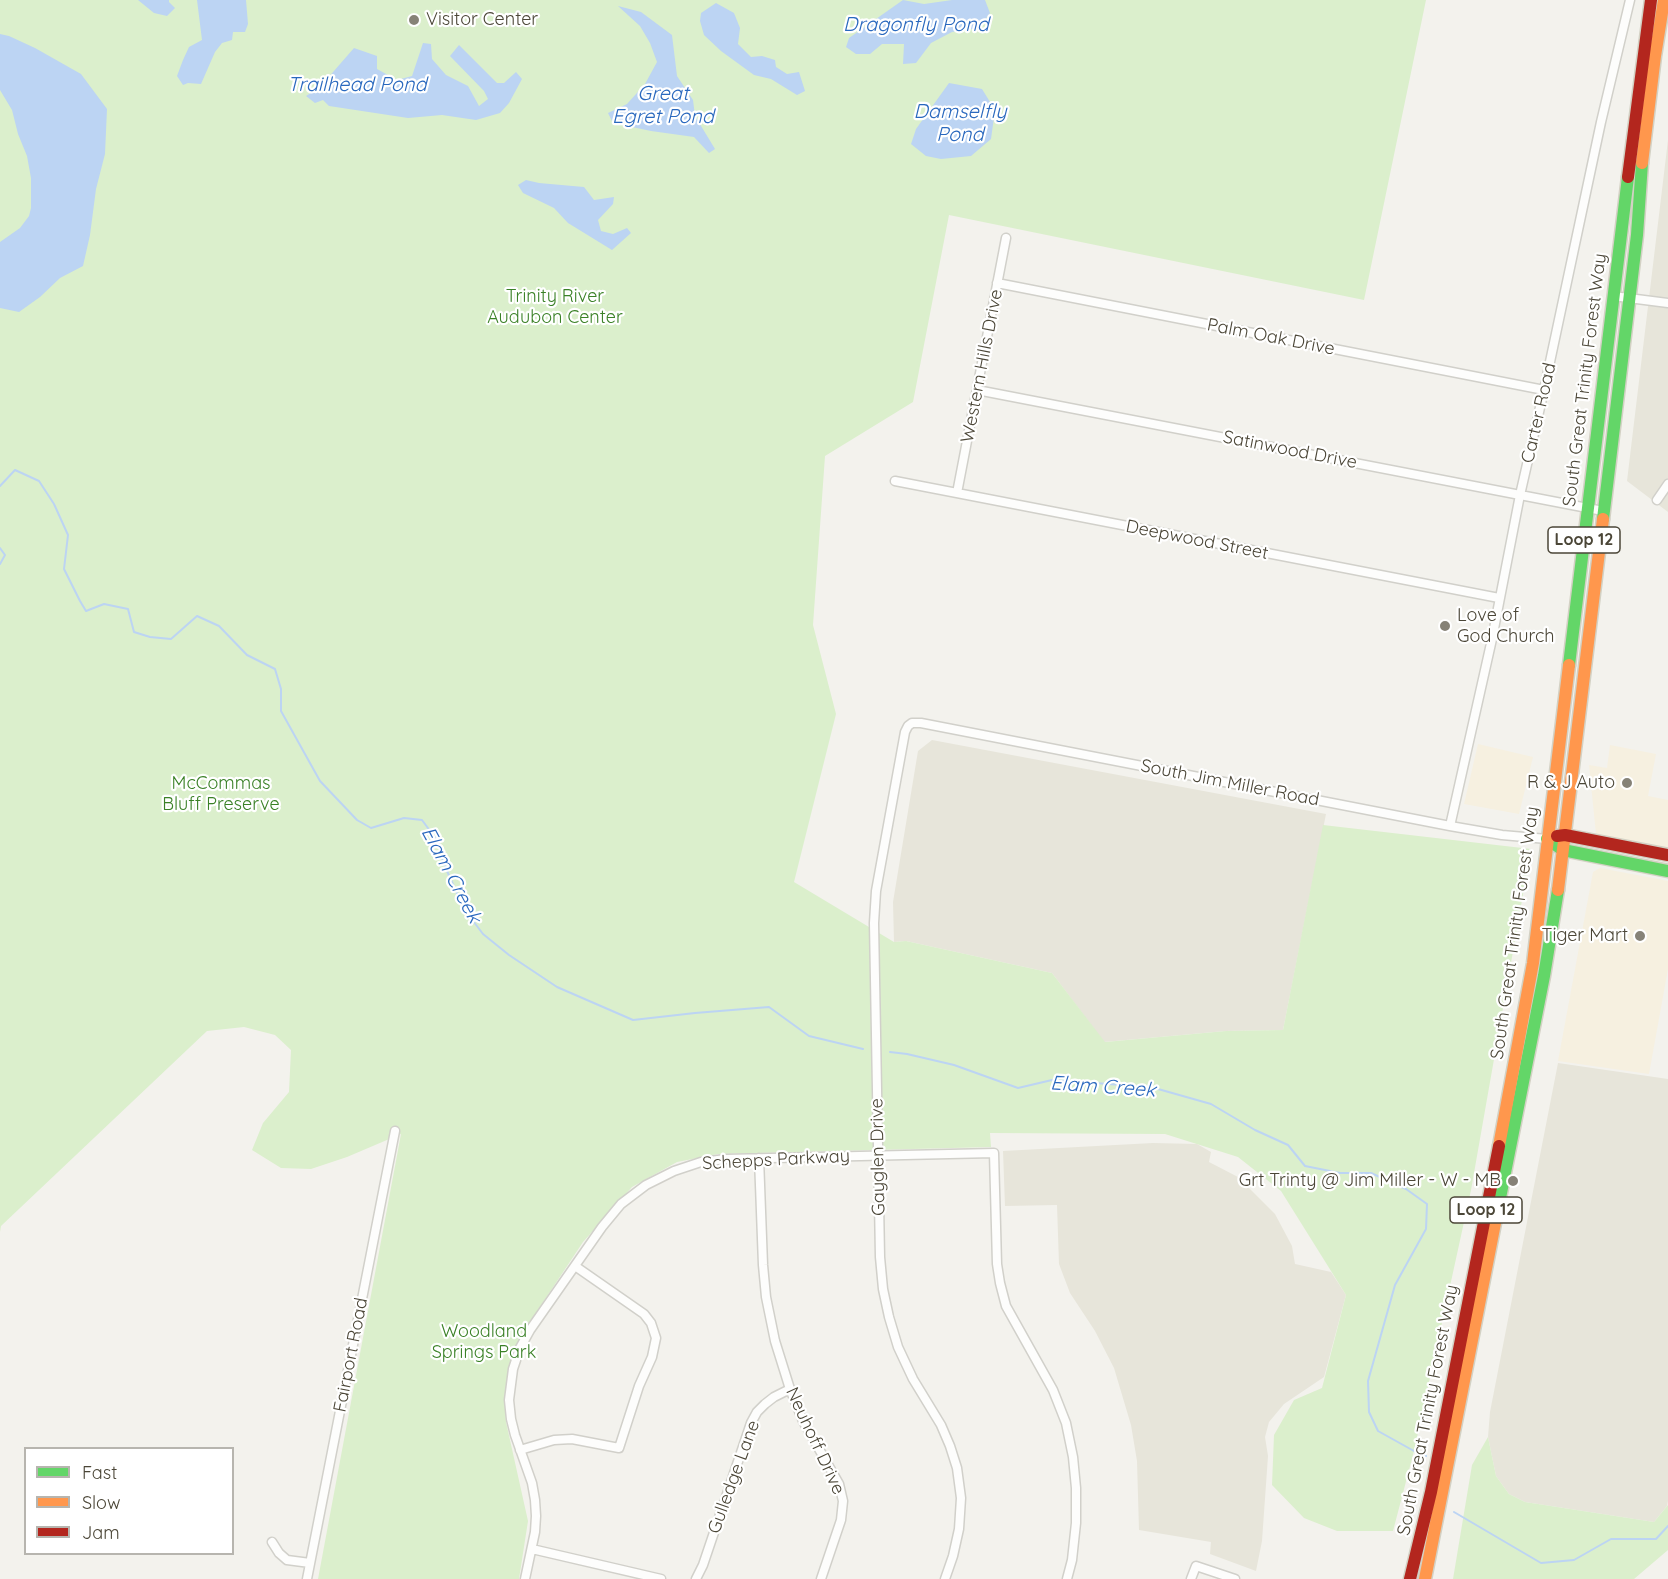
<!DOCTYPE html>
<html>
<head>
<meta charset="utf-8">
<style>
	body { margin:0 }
	#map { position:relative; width:1668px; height:1579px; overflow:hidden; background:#f3f2ed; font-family:Quicksand,sans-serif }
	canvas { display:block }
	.legend { position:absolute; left:24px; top:1447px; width:210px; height:108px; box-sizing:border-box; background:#fff; border:2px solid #b7b5af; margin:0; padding:8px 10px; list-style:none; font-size:18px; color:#4b4637 }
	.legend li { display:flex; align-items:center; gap:12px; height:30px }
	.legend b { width:30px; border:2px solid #b7b5af }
</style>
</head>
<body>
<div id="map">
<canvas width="1668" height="1579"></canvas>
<ul class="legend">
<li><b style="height:8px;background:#63d668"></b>Fast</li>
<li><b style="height:8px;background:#ff974d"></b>Slow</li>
<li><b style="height:8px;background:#b3261e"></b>Jam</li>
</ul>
</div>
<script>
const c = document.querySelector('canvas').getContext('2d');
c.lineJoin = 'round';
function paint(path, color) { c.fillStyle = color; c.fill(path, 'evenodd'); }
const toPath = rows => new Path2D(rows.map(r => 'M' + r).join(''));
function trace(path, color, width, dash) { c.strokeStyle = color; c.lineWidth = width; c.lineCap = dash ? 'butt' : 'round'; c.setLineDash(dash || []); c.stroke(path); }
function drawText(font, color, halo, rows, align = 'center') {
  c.font = font + ' Quicksand,sans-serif'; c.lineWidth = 4.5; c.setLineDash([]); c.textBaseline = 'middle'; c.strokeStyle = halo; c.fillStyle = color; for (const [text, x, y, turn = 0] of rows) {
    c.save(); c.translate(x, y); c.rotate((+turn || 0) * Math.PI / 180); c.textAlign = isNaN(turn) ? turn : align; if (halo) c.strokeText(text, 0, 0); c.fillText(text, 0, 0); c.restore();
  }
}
const residential = toPath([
	[1668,140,1668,512,1627,481],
	[932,740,1326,814,1283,1030,1226,1031,1104,1042,1052,973,906,941,894,942,893,902,918,751],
	[1558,1063,1668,1079,1668,1501,1667,1506,1654,1522,1525,1502,1509,1494,1496,1476,1488,1437,1490,1412],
	[1153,1143,1197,1144,1211,1152,1209,1162,1238,1177,1275,1214,1292,1246,1295,1264,1331,1272,1346,1295,1324,1377,1284,1404,1269,1422,1265,1437,1268,1456,1262,1541,1256,1571,1210,1554,1211,1542,1139,1530,1137,1461,1131,1425,1114,1368,1095,1331,1070,1293,1059,1264,1057,1205,1005,1206,1003,1151]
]);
const commercial = toPath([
	[1478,744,1533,757,1519,814,1464,804],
	[1610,745,1656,754,1648,796,1668,800,1668,848,1596,834,1589,765,1607,768],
	[1600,868,1668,881,1668,969,1649,1074,1558,1061,1593,872]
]);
const green = toPath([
	[0,0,1426,0,1364,300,949,215,913,402,825,456,813,625,836,714,794,882,894,942,906,941,1052,973,1105,1042,1226,1031,1283,1030,1323,825,1531,849,1471,1190,1414,1451,1393,1531,1337,1531,1304,1518,1272,1485,1274,1435,1294,1400,1322,1388,1346,1295,1281,1191,1238,1157,1165,1134,990,1133,991,1147,718,1154,677,1162,632,1187,583,1242,520,1337,509,1366,505,1394,506,1422,528,1521,519,1579,318,1579,401,1134,347,1157,311,1169,281,1168,252,1150,263,1123,289,1092,291,1050,275,1035,244,1027,207,1031,1,1226,0,1232],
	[1488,1437,1496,1476,1509,1494,1525,1502,1654,1522,1668,1505,1668,1550,1634,1579,1453,1579,1472,1465]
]);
const water = toPath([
	[138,0,169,0,169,2,175,8,167,16,154,13],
	[197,0,246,0,248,24,245,32,233,32,232,40,222,43,215,52,201,84,188,83,183,85,177,76,183,60,189,47,202,40],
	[903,0,924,4,952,0,985,0,990,13,979,28,952,32,931,43,916,63,903,64,904,44,882,44,870,54,856,54,846,47,849,38],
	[716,3,734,13,740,28,738,44,751,57,762,56,775,60,776,67,787,74,799,72,805,91,797,95,771,79,754,75,721,51,704,35,700,21,701,13],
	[618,6,641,12,672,35,677,76,693,100,695,116,715,149,709,153,694,137,651,131,613,123,608,113,627,104,645,84,657,62,650,43,640,26],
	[0,34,9,36,35,48,81,74,107,109,105,154,96,189,90,235,83,266,60,278,40,297,19,312,0,308,0,242,20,228,29,216,31,208,31,178,27,156,18,134,12,110,0,90],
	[423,43,431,44,432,59,446,75,468,86,479,106,488,99,484,91,450,56,459,45,497,83,504,83,516,72,522,79,509,103,500,113,476,120,442,115,408,118,329,106,323,100,315,103,306,96,320,87,354,48,377,56,377,69,397,80,412,76],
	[949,83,982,89,995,110,991,139,971,156,941,159,926,156,911,144,916,129],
	[526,180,539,183,584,187,594,200,614,197,613,204,598,220,601,231,613,234,627,228,631,233,612,250,568,223,554,208,523,193,518,185]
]);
const stream = toPath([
	[0,486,15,470,39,481,54,504,68,535,64,569,80,601,86,611,104,604,128,609,134,632,150,637,171,639,197,616,219,626,247,655,275,669,281,689,281,711,320,781,357,820,371,828,404,818,422,820,439,843,443,862,464,909,483,934,509,955,557,987,633,1020,695,1013,769,1007,809,1036,863,1049],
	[0,548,5,555,0,564],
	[890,1052,907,1054,954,1065,1018,1088,1052,1080,1151,1087,1211,1104,1255,1130,1288,1145,1305,1166,1340,1173,1371,1173,1406,1189,1427,1204,1426,1229,1395,1285,1368,1381,1369,1412,1378,1431,1414,1451,1426,1456],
	[1454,1512,1541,1563,1574,1560,1611,1539,1656,1539,1668,1526]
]);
const street = toPath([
	[997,283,1544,390],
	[1613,296,1668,303],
	[977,390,1603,511],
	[895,481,1499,598],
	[957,493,1006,238],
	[1657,500,1668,484],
	[1450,826,1492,639,1520,495,1544,390,1601,122,1630,0],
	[759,1158,763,1265,766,1297,775,1341,790,1389,803,1421,839,1484,843,1501,841,1520,821,1579],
	[520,1450,554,1440,572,1439,619,1448,639,1386,652,1357,656,1338,651,1323,644,1314,575,1266],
	[272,1542,279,1553,287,1560,310,1563],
	[532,1549,661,1579],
	[307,1579,395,1131],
	[525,1579,535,1532,536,1516,535,1500,532,1483,515,1435,511,1419,509,1400,513,1369,520,1348,530,1330,602,1227,621,1204,646,1185,674,1171,701,1162,726,1159,994,1153,997,1264,1000,1283,1006,1306,1053,1390,1066,1423,1073,1457,1076,1488,1076,1523,1072,1560,1067,1579],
	[696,1579,703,1565,751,1423,757,1412,765,1404,774,1397,790,1389],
	[945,1579,953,1556,959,1529,961,1498,957,1468,950,1446,941,1425,913,1379,898,1347,889,1317,883,1289,880,1257,874,923,876,891,905,732,908,726,912,723,921,723,1450,826,1502,835,1547,839],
	[1191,1579,1196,1566,1235,1579]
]);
const fast = toPath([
	[1603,519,1637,235,1642,163],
	[1569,665,1628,177],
	[1547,839,1563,850,1668,871],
	[1496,1218,1544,976,1558,890]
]);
const slow = toPath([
	[1642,163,1655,56,1664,0],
	[1558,890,1603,519],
	[1499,1146,1533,963,1569,665],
	[1425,1579,1496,1218]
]);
const jam = toPath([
	[1628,177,1651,0],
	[1557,836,1565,835,1668,855],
	[1410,1579,1431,1492,1499,1146]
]);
const markers = [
	[414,20,6,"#868277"],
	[1445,626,6,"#868277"],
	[1627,783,6,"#868277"],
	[1640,936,6,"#868277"],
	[1513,1181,6,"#868277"]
];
const shields = [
	[1584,540,72],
	[1486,1210,72]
];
const shieldNames = [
	["Loop 12",1584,540],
	["Loop 12",1486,1210]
];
const poiNames = [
	["Visitor Center",426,20,"left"],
	["Love of",1457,616,"left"],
	["God Church",1457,637,"left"],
	["R & J Auto",1615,783],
	["Tiger Mart",1628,936],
	["Grt Trinty @ Jim Miller - W - MB",1501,1181]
];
const parkNames = [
	["Trinity River",555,297],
	["Audubon Center",555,318],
	["McCommas",221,784],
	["Bluff Preserve",221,805],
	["Woodland",484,1332],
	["Springs Park",484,1353]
];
const streetNames = [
	["Palm Oak Drive",1271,337,11],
	["Western Hills Drive",982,366,-79],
	["South Great Trinity Forest Way",1585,380,-83],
	["Carter Road",1539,413,-77],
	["Satinwood Drive",1290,450,11],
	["Deepwood Street",1197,540,11],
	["South Jim Miller Road",1230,783,11],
	["South Great Trinity Forest Way",1515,933,-82],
	["Gayglen Drive",878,1157,-91],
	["Schepps Parkway",776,1160,-3],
	["Fairport Road",351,1355,-79],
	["South Great Trinity Forest Way",1428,1410,-79],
	["Neuhoff Drive",815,1441,65],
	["Gulledge Lane",734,1477,-70]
];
const waterNames = [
	["Dragonfly Pond",916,25],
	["Trailhead Pond",357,85],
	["Great",663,94],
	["Egret Pond",663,117],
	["Damselfly",960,112],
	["Pond",960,135],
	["Elam Creek",451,875,62],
	["Elam Creek",1103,1087,4]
];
paint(residential, '#e7e5da');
paint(commercial, '#f6f0e0');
paint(green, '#dbefcc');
paint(water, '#bcd4f3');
trace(stream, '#bcd4f3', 2);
trace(street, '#d1d0ca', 11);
trace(fast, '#d3d1c4', 15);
trace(slow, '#d3d1c4', 15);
trace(jam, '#d3d1c4', 15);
trace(street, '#fdfdfc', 8);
trace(fast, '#63d668', 12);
trace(slow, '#ff974d', 12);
trace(jam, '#b3261e', 12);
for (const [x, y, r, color] of markers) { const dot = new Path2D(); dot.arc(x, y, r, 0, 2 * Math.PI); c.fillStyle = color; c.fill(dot); trace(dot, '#fff', 2); }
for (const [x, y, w] of shields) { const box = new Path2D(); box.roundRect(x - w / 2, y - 13, w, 26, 4.5); c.fillStyle = '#fff'; c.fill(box); trace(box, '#4b4637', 1.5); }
drawText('bold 16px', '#4b4637', null, shieldNames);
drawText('18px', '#4b4637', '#fff', poiNames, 'right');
drawText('18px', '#3a8126', '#fff', parkNames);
drawText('18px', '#4b4637', '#fff', streetNames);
drawText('italic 20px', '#2968be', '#fff', waterNames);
</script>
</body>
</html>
